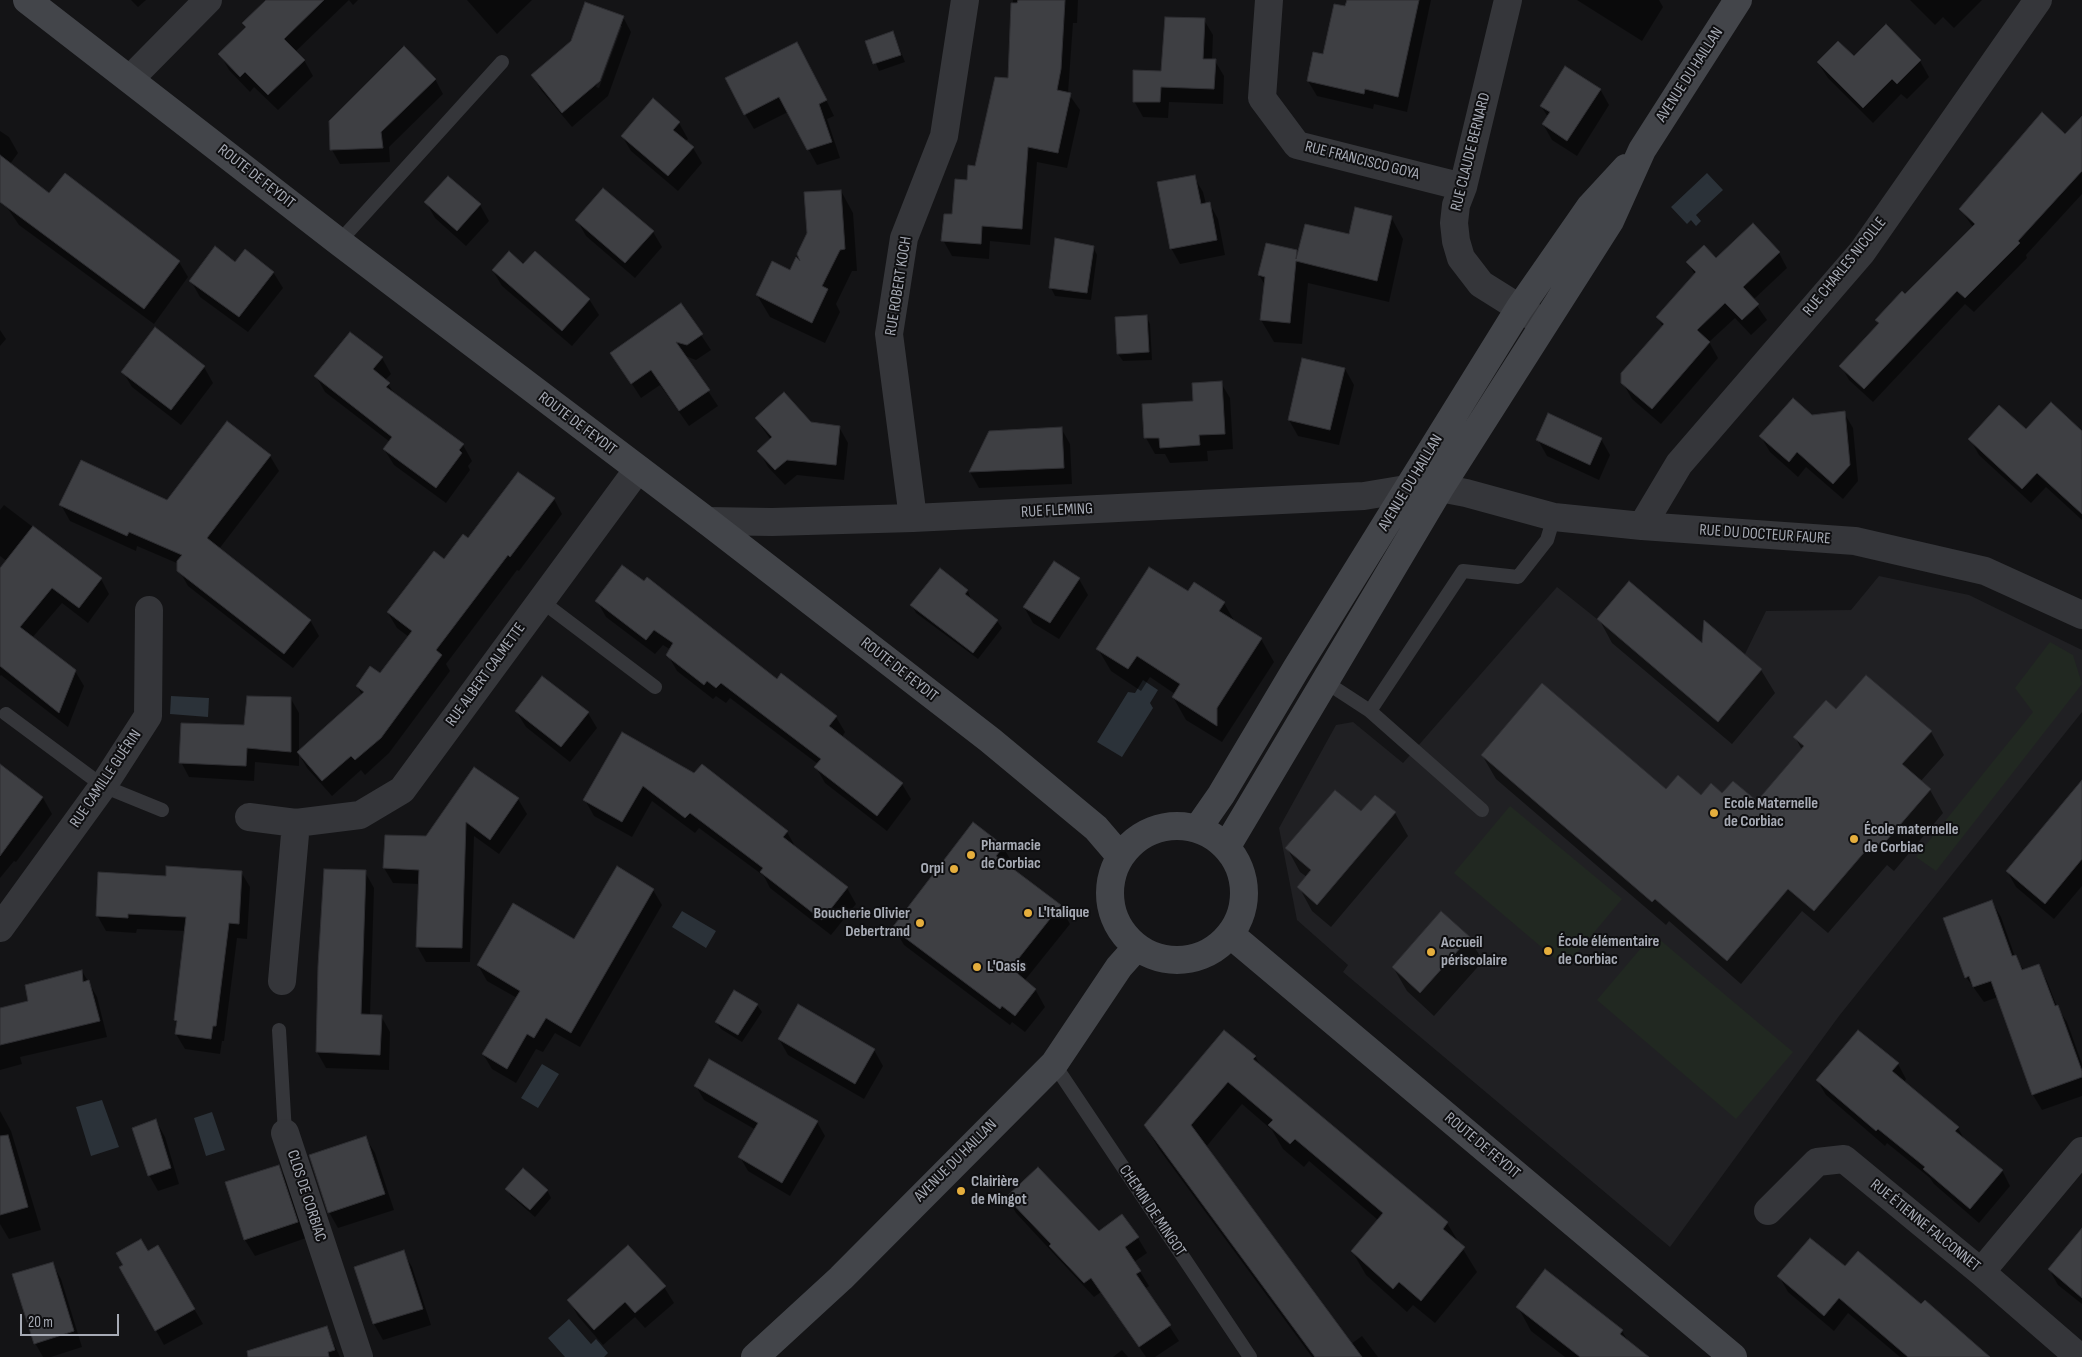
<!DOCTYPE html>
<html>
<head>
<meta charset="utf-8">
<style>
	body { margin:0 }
	#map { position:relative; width:2082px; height:1357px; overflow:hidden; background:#141416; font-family:"Sofia Sans Condensed",sans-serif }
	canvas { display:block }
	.scale { position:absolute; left:20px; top:1314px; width:99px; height:22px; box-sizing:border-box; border:2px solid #a7abb5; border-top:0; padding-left:6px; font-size:15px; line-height:18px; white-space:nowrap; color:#a7abb5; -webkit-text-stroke:4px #0f0f11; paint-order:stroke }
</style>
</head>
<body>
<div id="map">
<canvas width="2082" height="1357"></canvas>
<div class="scale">20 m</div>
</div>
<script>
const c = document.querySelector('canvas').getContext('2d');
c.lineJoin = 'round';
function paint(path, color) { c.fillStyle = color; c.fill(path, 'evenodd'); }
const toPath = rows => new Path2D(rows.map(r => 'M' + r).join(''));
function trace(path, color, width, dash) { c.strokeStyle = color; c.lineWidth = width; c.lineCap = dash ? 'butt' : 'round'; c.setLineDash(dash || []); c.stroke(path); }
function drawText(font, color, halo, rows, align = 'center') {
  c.font = font + ' "Sofia Sans Condensed",sans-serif'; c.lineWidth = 4; c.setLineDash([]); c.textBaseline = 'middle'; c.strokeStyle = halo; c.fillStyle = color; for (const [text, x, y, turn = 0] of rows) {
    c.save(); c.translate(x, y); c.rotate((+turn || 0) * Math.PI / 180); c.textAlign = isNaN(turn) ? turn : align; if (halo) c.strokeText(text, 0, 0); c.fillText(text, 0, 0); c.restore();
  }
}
const built = toPath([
	[1879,576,1969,595,2082,650,2082,712,1839,1016,1670,1247,1343,972,1348,965,1297,920,1279,828,1336,725,1353,722,1403,763,1557,587,1597,619,1629,581,1707,647,1720,633,1745,654,1766,611,1851,610]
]);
const green = toPath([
	[2050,642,2073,655,2082,684,1936,871,1916,857,2033,712,2015,688],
	[1510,806,1622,899,1565,967,1454,873],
	[1653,934,1793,1052,1736,1119,1597,1000]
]);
const water = toPath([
	[1707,173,1723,190,1696,215,1701,221,1696,226,1691,220,1687,224,1671,207],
	[1143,680,1158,690,1150,703,1153,708,1122,757,1097,742,1128,692,1135,693],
	[171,696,209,698,208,717,170,714],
	[682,911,716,931,706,948,672,927],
	[542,1064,559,1074,538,1108,521,1098],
	[102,1100,119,1147,91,1156,76,1107],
	[212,1112,225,1150,206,1156,194,1118],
	[569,1319,591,1344,596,1339,608,1353,604,1357,565,1357,548,1338]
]);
const shadow = toPath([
	[131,0,146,0,138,7],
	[268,0,358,0,353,5,349,0,295,52,304,60,313,76,278,110,254,87,250,92,229,70,220,54,246,28,244,24],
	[467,0,532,0,497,34],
	[1013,0,1078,0,1077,23,1073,23,1068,93,1080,110,1067,168,1037,162,1030,245,990,241,989,259,952,256,943,240,976,167,1009,79],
	[1348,0,1431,0,1407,112,1374,104,1373,109,1317,96,1308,81,1324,56],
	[1577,0,1659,0,1663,7,1642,41],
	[1910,0,1982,0,1954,28,1943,17,1935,25],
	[623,17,631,32,608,96,572,127,541,90,532,75],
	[619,26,622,26,599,88,596,87],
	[1204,20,1213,35,1212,60,1215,61,1224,76,1223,104,1169,102,1168,118,1143,117,1134,101,1163,72],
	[1886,26,1920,61,1929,77,1907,99,1901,94,1873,123,1828,78,1818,63,1854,57],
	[893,33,905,62,879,71,867,42],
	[806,59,834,116,827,119,840,158,817,165,788,112,754,129,745,114],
	[435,79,443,94,389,147,390,162,340,164,332,150,330,121],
	[1600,89,1609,105,1577,156,1552,140,1543,124,1548,117,1541,106],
	[2082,118,2082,194,2026,255,2027,258,1974,312,1965,304,1873,402,1849,380,1841,366,1879,324,1877,320,1905,296,1973,227,1960,209,2065,135],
	[679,123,688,139,685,142,693,148,702,163,678,191,631,151,622,136],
	[0,131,9,137,18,153,10,164,50,194,179,262,188,277,154,324,19,225,0,197],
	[1194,177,1203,192,1206,204,1209,203,1218,219,1225,255,1180,264,1171,248],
	[841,191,853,213,857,271,852,271,836,304,840,312,825,343,770,317,757,295,790,272,804,265],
	[426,202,480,205,489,221,466,246,435,218],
	[1391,217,1403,239,1389,302,1308,283,1302,344,1274,342,1261,320,1265,285,1259,275,1296,251,1298,255],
	[577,220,653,232,662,247,635,278,586,236],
	[1093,247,1097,255,1091,300,1055,296,1051,288],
	[1779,253,1787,268,1753,300,1767,320,1751,335,1735,318,1709,342,1718,358,1661,424,1632,399,1623,383,1663,327,1657,317,1695,275,1688,262],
	[235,264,273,272,283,288,248,332,200,297,191,281],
	[524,266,589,299,599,315,572,346,502,286,493,271],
	[681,305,711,350,696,360,685,356,718,406,689,426,660,385,641,398,612,353],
	[1146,316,1150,324,1152,360,1123,361,1118,354],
	[0,330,6,339,0,346],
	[382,358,391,374,385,380,397,397,463,445,472,461,468,466,470,470,446,503,394,465,384,449,390,442,325,392,316,376],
	[204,367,213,383,181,425,132,387,123,372],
	[1345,369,1354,385,1339,445,1298,436,1289,420],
	[1221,383,1230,398,1233,449,1207,451,1208,461,1170,463,1165,454,1155,454,1146,438,1144,405,1194,402],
	[1844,413,1853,428,1858,481,1843,499,1806,467,1798,477,1770,452,1761,437,1812,416],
	[756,419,839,427,848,443,844,480,797,475,785,485,768,467,759,451,771,440],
	[1061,428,1070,444,1072,484,979,488,970,472,990,432],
	[2026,431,2082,436,2082,520,2046,487,2031,503,1979,455,1970,439],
	[1601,439,1610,455,1599,480,1547,456,1538,440],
	[270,456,279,471,219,549,310,620,319,636,293,668,188,586,179,570,179,564,137,546,136,551,70,521,61,505,168,502],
	[554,499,562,514,519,571,517,570,446,664,450,671,389,753,365,775,361,770,332,796,307,768,299,754,299,766,255,762,254,781,189,777,181,762,291,699,299,713,299,752,362,695,357,686,381,675,409,637,397,628,388,613,468,539],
	[4,505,101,579,109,594,88,623,62,603,32,638,75,671,84,686,68,727,1,675,0,676,0,588,16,568,0,556,0,510],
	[940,569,968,591,971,600,997,621,1002,628,978,659,916,613,912,605],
	[1079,579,1088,595,1059,639,1033,623,1024,607],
	[1194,584,1224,603,1236,624,1261,639,1274,662,1222,742,1186,720,1173,697,1175,694,1150,677,1141,691,1111,671,1098,649,1188,593],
	[597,601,777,681,836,717,845,732,842,737,902,784,911,799,887,831,825,783,816,767,818,764,730,698,726,703,716,696,713,699,677,671,668,655,671,650,663,645,655,654,606,617],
	[1599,619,1703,645,1761,670,1775,693,1732,744,1612,643],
	[516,711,588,713,597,728,570,762,526,727],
	[1837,711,1931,732,1944,755,1920,782,1930,790,1943,813,1894,871,1887,865,1828,933,1802,911,1741,984,1669,921,1666,925,1496,779,1482,755,1666,791,1701,796,1722,795,1757,803,1802,750,1795,737],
	[623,734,695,775,787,832,796,848,847,888,856,904,831,935,770,888,764,876,699,828,695,833,652,801,632,837,594,816,585,800],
	[0,766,43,798,52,814,16,862,14,861,0,878],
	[474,768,518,799,527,814,499,854,474,836,470,962,426,962,417,946,419,884,393,883,384,868,386,836,427,837],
	[2082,781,2082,886,2054,919,2016,887,2007,871],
	[1362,813,1395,813,1408,836,1331,927,1312,911,1299,887,1307,877,1300,872,1287,848],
	[973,824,1003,847,1013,864,1010,868,1060,906,1070,924,1025,980,1035,989,1045,1007,1025,1032,1012,1022,1010,1025,904,945,894,928],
	[241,872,250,887,247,939,237,938,224,1041,222,1041,220,1054,185,1049,176,1034,178,1025,175,1020,186,931,137,929,136,933,106,931,97,915,167,877],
	[365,872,374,888,370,1016,381,1016,390,1032,389,1070,326,1068,317,1052,319,966],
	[653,890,662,905,580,1047,555,1033,543,1052,536,1049,516,1083,492,1069,483,1054,517,998,487,981,478,965,575,941],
	[1992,902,2001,917,2015,957,2024,970,2038,965,2047,981,2057,1007,2067,1022,2082,1064,2082,1096,2042,1110,2033,1095,1998,997,1984,1002,1966,977],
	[1469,938,1483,961,1434,1016,1407,991,1393,967],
	[82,971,97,997,107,1037,20,1057,22,1064,0,1070,0,1009,30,1002],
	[734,991,757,1005,762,1012,742,1042,721,1029,716,1022],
	[779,1039,874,1050,883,1066,864,1099,788,1055],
	[1255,1056,1261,1067,1447,1223,1477,1272,1435,1323,1413,1305,1407,1312,1366,1275,1352,1251,1378,1220,1309,1161,1304,1167,1283,1149,1272,1130,1242,1104,1206,1147,1351,1344,1362,1336,1378,1357,1312,1357,1159,1149,1145,1125],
	[1898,1064,1906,1079,1904,1082,1958,1128,1966,1142,2002,1170,2010,1186,1979,1223,1934,1184,1930,1178,1887,1143,1885,1146,1826,1095,1817,1080],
	[696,1086,817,1122,825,1136,790,1196,748,1171,740,1157,756,1130,704,1100],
	[0,1111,11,1131,41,1230,9,1239,0,1224],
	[156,1121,165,1137,179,1184,158,1191,149,1175],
	[365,1137,375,1153,394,1210,338,1228,329,1212],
	[278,1166,288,1182,306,1238,255,1256,245,1240,227,1183],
	[507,1189,547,1190,551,1198,535,1217,511,1196],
	[1008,1198,1099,1232,1138,1238,1147,1253,1134,1262,1149,1286,1145,1289,1179,1341,1155,1357,1146,1357,1101,1292,1094,1297,1016,1213],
	[2082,1232,2082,1304,2058,1285,2049,1269],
	[157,1246,203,1324,164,1345,121,1267],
	[403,1252,412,1267,431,1325,383,1340,374,1324,356,1267],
	[52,1263,61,1279,82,1347,51,1357,43,1357,35,1343],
	[1845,1268,1922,1305,1988,1357,1900,1357,1848,1313,1834,1331,1788,1292,1779,1276],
	[664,1287,674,1303,645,1328,635,1317,603,1345,578,1316,569,1300],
	[1518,1307,1622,1331,1629,1343,1647,1357,1565,1357,1531,1331],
	[326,1327,340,1357,284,1357],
	[1122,1350,1128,1357,1113,1357]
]);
const building = toPath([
	[266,0,324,0,284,39,305,60,268,95,245,72,240,77,218,54,246,27,242,23,266,0],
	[1018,0,1065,0,1061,69,1057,90,1071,93,1058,153,1028,147,1022,229,982,226,981,244,941,241,944,214,952,214,955,179,967,180,968,165,975,166,995,77,1008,78,1011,3,1017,3,1018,0],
	[1347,0,1419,0,1398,97,1365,89,1364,94,1307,81,1313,52,1323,54,1334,4,1345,6,1347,0],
	[585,2,624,16,600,81,562,113,531,75,571,41,585,2],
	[1165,17,1205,18,1203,59,1216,59,1214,89,1161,87,1160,102,1133,102,1133,70,1161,71,1165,17],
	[1886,24,1921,60,1897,84,1892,79,1863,108,1817,62,1838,41,1854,56,1886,24],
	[893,31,901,55,873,64,865,41,893,31],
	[797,42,827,100,819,104,832,142,807,150,779,97,744,115,725,78,797,42],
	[404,46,436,79,381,132,383,148,330,150,329,121,404,46],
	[1565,66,1601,89,1567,141,1542,124,1550,112,1540,106,1565,66],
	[653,98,680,122,673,130,694,147,668,176,621,136,653,98],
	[2042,112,2065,134,2082,116,2082,171,2018,241,2020,243,1965,298,1957,291,1864,389,1839,366,1879,323,1875,320,1902,291,1905,294,1975,224,1959,209,2042,112],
	[0,155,49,193,65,173,180,261,144,309,0,202,0,155],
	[1195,175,1201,204,1210,202,1217,240,1170,249,1157,182,1195,175],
	[448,176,481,204,457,231,424,202,448,176],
	[603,188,654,231,625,263,575,220,603,188],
	[841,190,845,249,840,250,822,286,828,289,812,323,756,295,772,261,790,270,796,257,800,261,797,254,807,233,804,192,841,190],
	[1355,207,1392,216,1377,281,1296,261,1290,323,1260,320,1265,277,1258,275,1266,243,1297,250,1296,259,1305,224,1349,234,1355,207],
	[1753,223,1780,252,1743,287,1759,304,1742,320,1725,303,1697,330,1710,342,1652,409,1621,383,1621,373,1664,324,1656,317,1696,272,1686,262,1704,245,1716,258,1753,223],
	[1055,238,1094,246,1087,293,1049,288,1055,238],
	[215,246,235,262,245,249,274,272,239,317,189,281,215,246],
	[509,251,523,264,535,251,590,299,562,331,492,270,509,251],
	[681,303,703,334,687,345,676,342,710,390,679,411,651,370,631,384,610,353,681,303],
	[1147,315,1149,352,1117,354,1115,317,1147,315],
	[155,327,205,366,171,410,121,372,155,327],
	[350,332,383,357,373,369,390,383,386,387,464,444,459,450,462,453,436,488,383,449,392,437,314,376,350,332],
	[1302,358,1345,368,1330,430,1288,420,1302,358],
	[1222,381,1225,434,1199,435,1200,445,1160,448,1159,438,1144,438,1142,404,1193,401,1192,383,1222,381],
	[784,392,811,422,840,426,836,465,787,460,775,470,757,451,772,437,755,418,784,392],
	[1793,398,1812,415,1845,411,1850,465,1833,484,1797,452,1789,462,1759,436,1793,398],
	[2051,402,2082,431,2082,514,2037,473,2022,489,1968,439,1999,405,2026,429,2051,402],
	[1548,413,1602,438,1590,465,1536,440,1548,413],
	[227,421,271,455,207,538,311,620,284,654,177,571,177,561,182,555,129,532,127,536,59,505,81,460,167,500,227,421],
	[1062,427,1064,468,969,472,989,431,1062,427],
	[518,472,555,498,510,557,508,555,436,650,442,655,381,738,355,760,351,756,322,781,297,752,364,692,356,686,370,666,380,673,412,631,387,612,434,551,444,559,463,534,468,538,518,472],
	[33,526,102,578,79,608,52,588,20,627,76,670,59,713,0,666,0,568,33,526],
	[1054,561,1080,578,1050,623,1023,607,1054,561],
	[622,565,644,581,647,577,777,679,781,673,837,716,829,726,903,783,877,816,814,767,821,759,721,683,716,688,707,681,704,685,668,657,666,655,673,643,654,630,646,640,595,601,622,565],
	[1149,567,1188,591,1194,582,1225,602,1219,611,1262,638,1217,708,1217,726,1172,697,1180,684,1137,656,1128,669,1096,649,1149,567],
	[940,568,968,590,965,594,998,620,973,653,910,605,940,568],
	[1629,581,1702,643,1704,620,1762,669,1718,722,1597,619,1629,581],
	[1866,675,1932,731,1902,764,1931,789,1880,848,1873,842,1814,911,1788,889,1727,961,1655,899,1652,902,1481,755,1542,683,1666,789,1678,775,1701,795,1711,783,1722,793,1733,781,1757,801,1804,746,1793,737,1826,700,1836,709,1866,675],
	[542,676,589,712,561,747,515,711,542,676],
	[247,696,291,697,291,752,247,748,246,766,179,763,181,723,244,725,247,696],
	[622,732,694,773,702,764,788,831,783,837,848,887,822,920,760,872,763,868,690,813,685,818,643,786,622,822,583,800,622,732],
	[0,764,43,797,0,856,0,764],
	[474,767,519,798,490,840,466,822,462,948,416,947,419,870,383,868,385,835,426,836,474,767],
	[2082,780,2082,859,2045,904,2006,871,2082,780],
	[1335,790,1361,811,1375,795,1396,812,1317,905,1297,887,1311,870,1285,848,1335,790],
	[973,822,1004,846,996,856,1061,905,1011,968,1036,989,1015,1016,1002,1006,1000,1009,892,928,973,822],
	[166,866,242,871,239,924,229,923,216,1026,213,1026,211,1039,175,1034,177,1021,174,1020,186,917,128,914,128,918,96,916,98,872,166,876,166,866],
	[617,866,654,889,571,1033,546,1018,534,1038,527,1034,507,1069,482,1054,520,991,477,965,513,903,574,939,617,866],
	[324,869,366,870,361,1014,382,1015,380,1055,316,1052,318,966,324,869],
	[1992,900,2012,956,2016,955,2022,970,2039,964,2055,1006,2058,1005,2082,1071,2082,1077,2032,1095,1991,981,1973,987,1969,976,1965,978,1943,918,1992,900],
	[1441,911,1470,937,1420,993,1392,967,1441,911],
	[82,970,83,982,89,980,100,1021,0,1045,0,1008,28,1001,25,985,82,970],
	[734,990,758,1004,738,1035,715,1022,734,990],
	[798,1004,875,1049,855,1084,778,1039,798,1004],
	[1224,1030,1256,1056,1253,1059,1448,1222,1443,1229,1465,1247,1421,1301,1399,1282,1393,1289,1351,1251,1383,1213,1295,1139,1290,1144,1268,1125,1273,1120,1228,1082,1191,1125,1362,1357,1315,1357,1144,1125,1224,1030],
	[1858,1030,1899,1063,1892,1071,1959,1127,1955,1131,2003,1170,1970,1209,1923,1169,1925,1167,1878,1129,1876,1131,1816,1080,1858,1030],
	[709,1059,818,1121,782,1183,738,1157,758,1123,694,1086,709,1059],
	[156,1119,171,1168,148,1176,132,1128,156,1119],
	[8,1135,28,1207,0,1215,0,1136,8,1135],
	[366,1136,385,1194,328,1213,309,1155,366,1136],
	[279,1165,298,1222,244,1240,225,1182,279,1165],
	[1038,1167,1099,1231,1122,1214,1139,1237,1125,1247,1141,1271,1136,1274,1171,1325,1139,1347,1091,1278,1084,1283,1049,1246,1051,1244,1006,1197,1038,1167],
	[523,1168,548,1190,530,1210,505,1189,523,1168],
	[2082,1228,2082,1298,2048,1269,2082,1228],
	[1810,1238,1845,1266,1858,1251,1921,1304,1925,1300,1990,1357,1908,1357,1839,1298,1824,1316,1777,1276,1810,1238],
	[141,1239,148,1251,158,1245,195,1309,155,1331,119,1267,123,1265,116,1253,141,1239],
	[628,1245,666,1286,635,1313,625,1302,594,1330,567,1300,628,1245],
	[404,1250,423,1309,373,1324,354,1267,404,1250],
	[53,1262,74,1331,34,1344,12,1274,53,1262],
	[1545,1269,1623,1330,1620,1334,1649,1357,1580,1357,1516,1307,1545,1269],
	[327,1326,335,1350,328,1352,329,1357,248,1357,247,1351,327,1326]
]);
const lane = toPath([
	[339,242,502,62],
	[540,600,655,687],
	[1324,681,1370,711,1482,810],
	[1370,711,1463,571,1518,577,1547,540,1554,517],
	[6,714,103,786,162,810],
	[279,1030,285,1133],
	[1054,1064,1250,1357]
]);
const street = toPath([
	[1269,0,1262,98,1297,145,1463,187],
	[1508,0,1463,187,1456,205,1454,223,1456,241,1461,258,1481,284,1540,321],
	[131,78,208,0],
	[913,518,889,334,904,238,944,136,965,0],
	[707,521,772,522,913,518,1364,496,1406,489,1440,488,1466,493,1554,517,1642,526,1855,541,1985,571,2082,615],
	[1642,526,1679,464,1862,252,2038,0],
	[249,817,296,823],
	[0,928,103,786,148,716,149,610],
	[282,981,296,823,360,815,402,790,638,469],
	[285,1133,359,1357],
	[1768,1211,1817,1162,1844,1159,1981,1272,2079,1357],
	[1981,1272,2082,1151]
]);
const secondary = toPath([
	[27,0,339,242,707,521,990,740,1096,828,1120,856],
	'1110 893a67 67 0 1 1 134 0a67 67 0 1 1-134 0Z',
	[1198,828,1221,795,1296,669,1519,309,1590,207,1626,168],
	[1227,846,1440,488,1610,221,1642,150,1738,0],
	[1231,935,1733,1357],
	[755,1357,841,1278,1054,1064,1119,967,1136,948]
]);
const markers = [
	[1714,813,5,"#e5ae3d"],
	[1854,839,5,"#e5ae3d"],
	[971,855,5,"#e5ae3d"],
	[954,869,5,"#e5ae3d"],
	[1028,913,5,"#e5ae3d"],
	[920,923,5,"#e5ae3d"],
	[1548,951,5,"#e5ae3d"],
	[1431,952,5,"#e5ae3d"],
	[977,967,5,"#e5ae3d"],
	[961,1191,5,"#e5ae3d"]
];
const streetNames = [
	["AVENUE DU HAILLAN",1690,75,-57],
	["RUE CLAUDE BERNARD",1471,152,-76],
	["RUE FRANCISCO GOYA",1362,161,14],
	["ROUTE DE FEYDIT",256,177,38],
	["RUE CHARLES NICOLLE",1845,267,-51],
	["RUE ROBERT KOCH",899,286,-81],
	["ROUTE DE FEYDIT",577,424,37],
	["AVENUE DU HAILLAN",1411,483,-59],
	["RUE FLEMING",1057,511,-3],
	["RUE DU DOCTEUR FAURE",1765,535,4],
	["ROUTE DE FEYDIT",899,670,38],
	["RUE ALBERT CALMETTE",486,675,-54],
	["RUE CAMILLE GUÉRIN",106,779,-56],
	["ROUTE DE FEYDIT",1482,1146,40],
	["AVENUE DU HAILLAN",956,1161,-45],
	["CLOS DE CORBIAC",306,1196,72],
	["CHEMIN DE MINGOT",1152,1211,56],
	["RUE ÉTIENNE FALCONNET",1925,1226,39]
];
const poiNames = [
	["Ecole Maternelle",1724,804],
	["de Corbiac",1724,822],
	["École maternelle",1864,830],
	["de Corbiac",1864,848],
	["Pharmacie",981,846],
	["de Corbiac",981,864],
	["Orpi",944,869,"right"],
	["L'Italique",1038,913],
	["Boucherie Olivier",910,914,"right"],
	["Debertrand",910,932,"right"],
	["École élémentaire",1558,942],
	["de Corbiac",1558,960],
	["Accueil",1441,943],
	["périscolaire",1441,961],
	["L'Oasis",987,967],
	["Clairière",971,1182],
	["de Mingot",971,1200]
];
paint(built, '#202023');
paint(green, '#212821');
paint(water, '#2b3239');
paint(shadow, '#0007');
paint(building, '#3e3f43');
trace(building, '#2e2e32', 1);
trace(lane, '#35363a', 14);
trace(street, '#35363a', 28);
trace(secondary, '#43454a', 28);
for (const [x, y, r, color] of markers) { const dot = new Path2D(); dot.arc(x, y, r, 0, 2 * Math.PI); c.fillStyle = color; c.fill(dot); trace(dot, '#0f0f11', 2); }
drawText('16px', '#a7abb5', '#0f0f11', streetNames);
drawText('bold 16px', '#a7abb5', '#0f0f11', poiNames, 'left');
</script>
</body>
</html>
